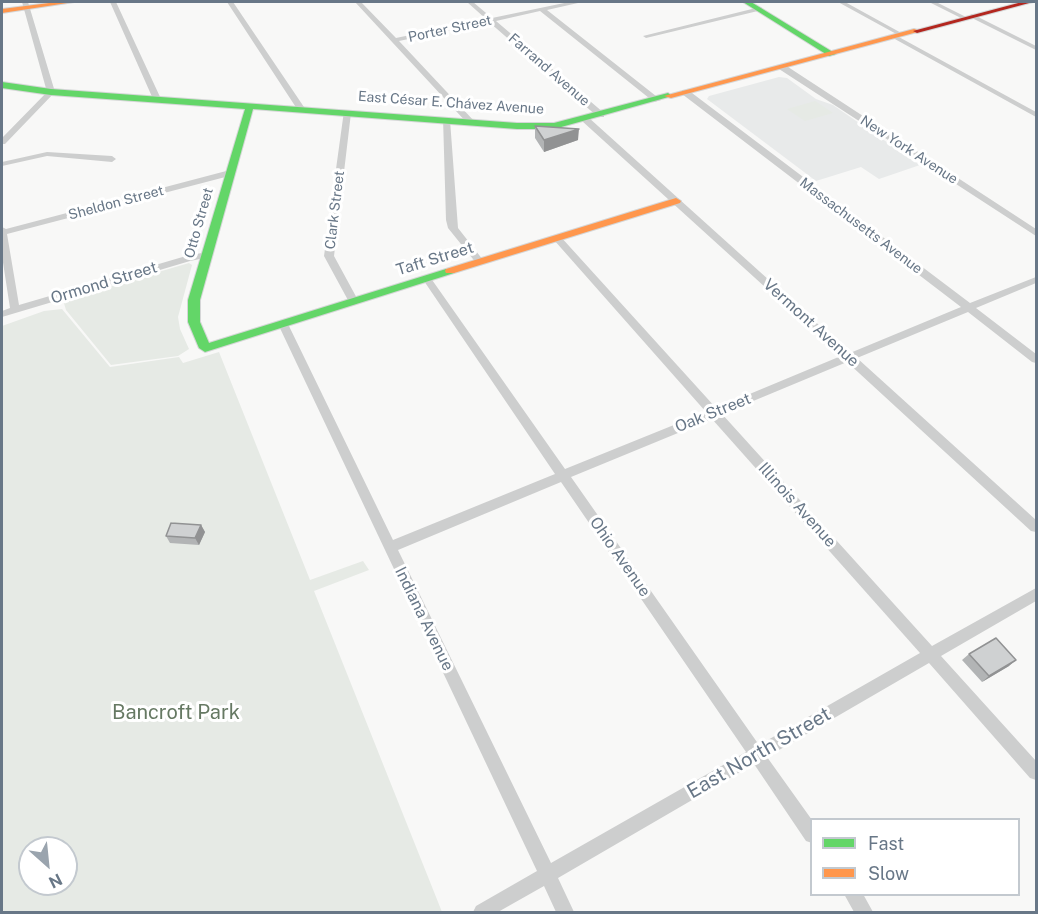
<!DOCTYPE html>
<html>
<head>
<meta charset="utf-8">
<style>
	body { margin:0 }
	#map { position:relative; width:1038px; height:914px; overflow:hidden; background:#f8f8f7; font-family:"Public Sans",sans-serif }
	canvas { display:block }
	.frame { position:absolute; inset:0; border:3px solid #687787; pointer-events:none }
	.legend { position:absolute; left:810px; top:818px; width:210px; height:78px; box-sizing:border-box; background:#fff; border:2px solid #c3c9cf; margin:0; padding:8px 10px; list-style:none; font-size:18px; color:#687787 }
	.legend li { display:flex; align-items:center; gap:12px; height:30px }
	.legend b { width:30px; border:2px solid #c3c9cf }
	.north { position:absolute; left:18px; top:836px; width:60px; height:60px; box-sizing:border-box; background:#fff; border:2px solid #c3c9cf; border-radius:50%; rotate:153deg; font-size:16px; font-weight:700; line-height:24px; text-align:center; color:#687787 }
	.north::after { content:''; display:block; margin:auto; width:21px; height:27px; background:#9aa4ae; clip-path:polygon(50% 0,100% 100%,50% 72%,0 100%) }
</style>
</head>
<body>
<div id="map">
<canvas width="1038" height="914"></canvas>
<div class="frame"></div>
<ul class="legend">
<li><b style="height:8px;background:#63d668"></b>Fast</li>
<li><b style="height:8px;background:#ff974d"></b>Slow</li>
</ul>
<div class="north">N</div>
</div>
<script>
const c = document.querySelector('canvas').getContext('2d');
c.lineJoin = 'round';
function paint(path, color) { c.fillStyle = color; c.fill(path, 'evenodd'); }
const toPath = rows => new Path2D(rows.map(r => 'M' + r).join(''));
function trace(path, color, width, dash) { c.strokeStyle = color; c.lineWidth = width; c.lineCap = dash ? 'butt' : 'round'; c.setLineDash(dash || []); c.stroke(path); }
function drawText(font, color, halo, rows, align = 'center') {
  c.font = font + ' "Public Sans",sans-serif'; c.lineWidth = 6; c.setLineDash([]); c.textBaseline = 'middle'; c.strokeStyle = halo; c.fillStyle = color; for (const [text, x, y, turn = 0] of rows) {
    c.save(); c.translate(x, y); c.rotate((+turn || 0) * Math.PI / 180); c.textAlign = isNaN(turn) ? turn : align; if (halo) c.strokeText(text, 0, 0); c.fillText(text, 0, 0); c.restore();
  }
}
const built = toPath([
	[779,77,787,78,816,99,833,105,920,165,879,179,861,167,816,181,707,99,709,96]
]);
const green = toPath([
	[815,101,833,113,805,121,787,109],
	[189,263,192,265,178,317,180,329,189,349,178,356,111,365,66,310,63,300],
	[62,309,110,367,179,357,183,363,219,352,310,580,363,561,369,570,314,591,442,912,2,912,2,326,44,311],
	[30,848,66,848,66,884,30,884]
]);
const street = toPath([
	[22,2,28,2,55,92,5,144,2,144,2,138,47,92,22,2],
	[110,2,116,2,161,99,160,101,153,99,110,2],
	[227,2,233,2,306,110,305,112,299,112,227,2],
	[355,2,361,2,396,38,486,19,467,2,473,2,492,18,569,2,579,2,578,3,547,10,661,100,654,102,540,11,496,21,604,113,604,117,598,117,489,22,399,41,475,122,468,124,355,2],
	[838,2,845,2,905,35,900,36,838,2],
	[929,2,936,2,968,18,963,19,929,2],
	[760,7,762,8,762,10,646,38,643,36,760,7],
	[972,14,1036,46,1036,50,970,17,969,16,972,14],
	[893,36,897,36,1036,112,1036,117,893,38,893,36],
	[779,65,785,65,1036,229,1036,236,779,69,779,65],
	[682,90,688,90,970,303,1036,277,1036,283,976,308,1036,354,1036,363,1032,362,968,312,857,358,1036,520,1036,532,1031,531,847,362,722,414,932,646,1036,588,1036,601,941,656,1036,761,1036,780,1030,778,929,663,767,757,812,820,812,843,806,841,754,764,558,878,574,912,556,912,544,886,498,912,473,912,476,906,537,871,278,324,283,321,288,324,393,540,555,474,424,281,424,277,430,277,565,469,706,412,554,240,554,236,560,236,716,408,841,356,582,121,582,117,588,117,850,353,961,307,682,94,682,90],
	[712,419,920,653,759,745,571,477,712,419],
	[561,482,746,752,551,863,398,550,561,482],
	[344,111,351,113,334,256,359,302,354,305,349,302,324,256,344,111],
	[443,118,450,120,458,228,483,260,483,264,477,264,448,228,446,220,443,118],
	[47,152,112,156,116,159,112,162,47,156,2,166,2,162,47,152],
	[230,170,234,173,233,175,7,234,19,305,186,256,207,252,212,255,210,257,190,261,2,317,2,311,10,308,2,256,2,227,6,229,230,170],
	[844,894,863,894,873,912,854,912,844,894]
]);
const fast = toPath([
	[743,2,751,2,836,54,829,56,743,2],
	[2,82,51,89,517,123,554,123,668,93,672,96,554,129,517,129,253,109,200,300,200,322,209,343,446,269,454,269,455,271,454,273,205,352,199,348,188,322,188,300,245,109,51,95,2,88,2,82]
]);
const slow = toPath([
	[57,2,74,2,2,13,2,9,57,2],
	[914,29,921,31,671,98,664,96,914,29],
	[676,198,681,201,680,203,454,273,446,273,445,271,446,269,676,198]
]);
const jam = toPath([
	[1022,2,1033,2,917,33,913,31,1022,2]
]);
const wall = toPath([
	[535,126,578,140,544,152,535,138],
	[201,525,205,532,199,545,170,543,166,536],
	[969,654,1009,666,982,682,962,660]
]);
const shadedWall = toPath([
	[579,129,578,140,544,152,544,140],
	[201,525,205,532,199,545,195,538],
	[1016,660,1009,666,982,682,989,676]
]);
const building = toPath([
	[535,126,579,129,544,140,535,126],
	[171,523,201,525,195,538,166,536,171,523],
	[996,638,1016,660,989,676,969,654,996,638]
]);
const farStreetnames = [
	["Porter Street",450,29,-12],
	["Farrand Avenue",549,70,41],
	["East César E. Chávez Avenue",451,103,4],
	["New York Avenue",909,150,33],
	["Sheldon Street",116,203,-15],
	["Clark Street",335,210,-83],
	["Otto Street",199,223,-74],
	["Massachusetts Avenue",861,226,37]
];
const streetNames = [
	["Taft Street",435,259,-17],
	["Ormond Street",104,283,-17],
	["Vermont Avenue",811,323,42],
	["Oak Street",713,413,-22],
	["Illinois Avenue",797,505,48],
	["Ohio Avenue",620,557,55],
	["Indiana Avenue",424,619,64]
];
const nearParknames = [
	["Bancroft Park",176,713]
];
const nearStreetnames = [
	["East North Street",759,753,-30]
];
paint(built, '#e8eaea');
paint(green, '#e6eae5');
trace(fast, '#d5d6d7', 2);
trace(slow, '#d5d6d7', 2);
trace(jam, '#d5d6d7', 2);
paint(street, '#cdcece');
paint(fast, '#63d668');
paint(slow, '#ff974d');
paint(jam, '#b3261e');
paint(wall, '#b2b4b5');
paint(shadedWall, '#919293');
paint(building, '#cfd1d2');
trace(building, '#919293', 1.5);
drawText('14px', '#687787', '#fff', farStreetnames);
drawText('16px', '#687787', '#fff', streetNames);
drawText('20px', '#667963', '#fff', nearParknames);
drawText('20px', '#687787', '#fff', nearStreetnames);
</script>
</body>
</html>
